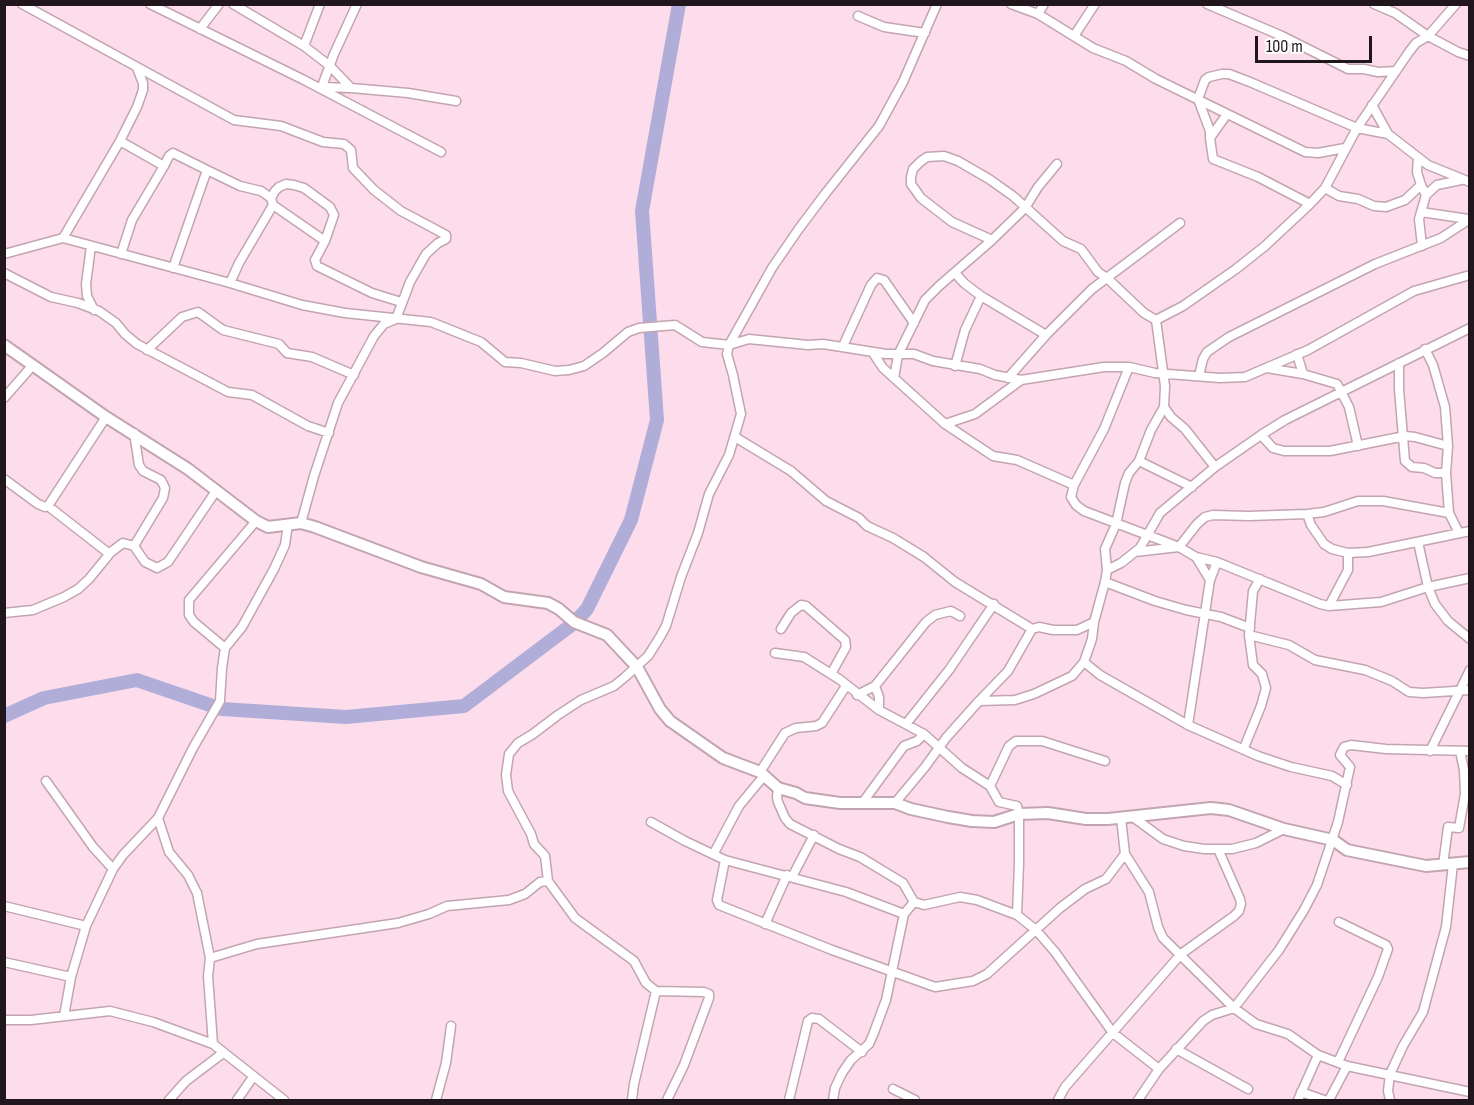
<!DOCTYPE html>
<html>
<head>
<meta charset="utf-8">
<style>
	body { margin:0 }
	#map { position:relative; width:1474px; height:1105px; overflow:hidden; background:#fdddeb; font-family:"Sofia Sans Condensed",sans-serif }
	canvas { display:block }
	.frame { position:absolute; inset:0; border:6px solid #21161b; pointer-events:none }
	.scale { position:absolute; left:1255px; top:36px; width:117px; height:27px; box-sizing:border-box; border:3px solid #21161b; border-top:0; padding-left:8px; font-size:18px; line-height:21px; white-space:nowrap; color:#21161b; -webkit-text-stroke:4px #fff; paint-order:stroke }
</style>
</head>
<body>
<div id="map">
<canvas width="1474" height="1105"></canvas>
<div class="frame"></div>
<div class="scale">100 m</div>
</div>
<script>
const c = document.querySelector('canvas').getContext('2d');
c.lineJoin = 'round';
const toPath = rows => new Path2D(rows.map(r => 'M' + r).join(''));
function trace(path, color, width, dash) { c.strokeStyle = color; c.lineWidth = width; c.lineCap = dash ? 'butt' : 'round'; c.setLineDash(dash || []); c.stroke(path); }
const river = toPath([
	[4,716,44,698,137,680,222,709,346,717,464,706,574,623,587,609,631,520,657,420,642,211,679,4]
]);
const minor = toPath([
	[22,4,234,120,281,126,323,142,344,144,351,150,353,168,374,190,401,211,446,235,446,239,438,243,426,254,410,282,396,319,384,324,374,336,338,403,314,476,301,523],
	[150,4,304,80,441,152],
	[233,4,304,46,330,66,351,88,408,93,456,101],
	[1011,4,1038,14,1093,48,1126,61,1156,79,1305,152,1318,153,1345,148],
	[1207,4,1282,36,1348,69,1364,69,1378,72,1396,71],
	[1374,4,1395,13,1428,36,1458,52,1470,56],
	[1038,14,1044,4],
	[858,16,884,27,925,33],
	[200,29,219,4],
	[1074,36,1095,4],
	[304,46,320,4],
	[322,87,351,88],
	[321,89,334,54,357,4],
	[1372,105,1388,134,1428,165,1470,182],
	[1227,114,1210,138,1213,159,1258,177,1310,204],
	[1210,138,1210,131,1198,99,1205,80,1209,77,1222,74,1229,74,1250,82,1357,128,1388,134],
	[120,141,164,166,169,156,173,153,207,170],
	[1421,185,1426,195,1419,219,1422,246],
	[1325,188,1339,196,1358,199,1374,206,1386,207,1405,200,1421,185,1417,172,1418,158],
	[1426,195,1437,185,1461,180],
	[273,205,325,241],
	[1421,212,1468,219],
	[63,238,120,141,137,107,143,90,143,83,137,68],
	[992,240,952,222,921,198,911,184,911,177,913,169,920,162,927,157,944,156,958,161,989,179,1013,196,1063,241,1081,249,1098,272,1107,278,1144,313,1156,320],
	[91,246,86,284,87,296,94,310],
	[4,254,63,238,230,283,302,305,345,313,431,322,481,342,505,362,521,363,555,371,569,370,584,366,603,353,628,332,639,328,675,325,702,342,729,345,749,339,808,345,823,344,886,354,914,354,933,361,980,369,995,375,1021,380,1104,367,1129,367,1155,373,1220,378,1245,377,1308,350,1414,291,1470,275],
	[121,254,132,220,164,166],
	[173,268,207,170,240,186,261,191,271,198],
	[4,273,51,297,78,303,99,311,116,323,125,334,137,344,228,392,252,395,308,426,329,433],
	[955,273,964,283,981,296,1046,335],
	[230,283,239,263,273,205,271,198,275,191,279,187,286,184,294,185,304,188,330,207,334,215,325,241,315,260,317,266,372,293,401,302],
	[1156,320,1183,306,1236,269,1265,246,1310,204,1325,188,1357,128,1409,52,1416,43,1428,36,1456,4],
	[1156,320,1165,386,1164,407],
	[843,346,871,285,877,278,884,280,914,323],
	[1425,349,1433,365,1445,407,1448,446,1446,473,1449,513,1459,533],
	[147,350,182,317,198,312,223,330,279,344,287,353,312,357,354,375],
	[873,353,883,368,945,424,993,456,1017,460,1074,485,1071,497,1076,505,1084,511,1179,547,1196,557,1217,562,1320,604,1329,606,1381,602,1428,587,1470,578],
	[1297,354,1303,374],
	[1399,363,1399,389,1405,461,1412,467,1424,468,1435,473,1446,473],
	[955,366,965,330,981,296],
	[1267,368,1303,374,1337,384,1349,407,1358,446],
	[1199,376,1203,359,1207,352,1229,337,1375,264,1441,238,1470,219],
	[894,378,898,355,925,300,939,286,992,240,1025,208,1038,187,1057,164],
	[1008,378,1046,335,1092,289,1180,223],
	[4,398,33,365],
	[945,424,975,414,1021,380],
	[1261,435,1273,448,1284,451,1330,451,1405,436,1415,437,1448,446],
	[735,437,791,471,826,501,859,518,867,526,893,538,924,557,955,582,1032,629,1039,627,1053,630,1077,630,1094,622],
	[1139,461,1192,487],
	[4,479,38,504,45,507,48,506,106,417],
	[1074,485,1104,429,1129,367],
	[48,506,107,552,111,552,123,543,134,546,145,562,157,568,168,562,216,491],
	[1307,514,1311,525,1324,544,1332,549,1348,553,1368,552,1470,531],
	[1418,542,1428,587,1435,604,1448,621,1470,639],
	[134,546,163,498,165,488,161,480,143,471,139,465,134,433],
	[1135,552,1179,547,1197,524,1205,517,1213,515,1249,516,1307,514,1324,512,1358,501,1383,501,1449,513],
	[1196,557,1210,580,1217,562],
	[1107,570,1121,563,1140,548,1160,513,1215,467,1261,435,1285,420,1470,328],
	[1105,582,1155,601,1186,610,1221,617,1250,628],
	[1329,606,1348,570,1348,553],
	[4,613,33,610,64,597,78,589,89,579,111,552],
	[781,629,791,613,801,605,806,606,845,640,846,647,831,674],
	[1249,635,1289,645,1315,660,1365,670,1392,681,1409,692,1423,693,1470,690],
	[225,648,194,622,189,615,189,600,256,521],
	[775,653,804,657,839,679,879,710,924,734,962,768,990,786,999,802,1017,806,1019,814,1019,863,1017,915],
	[1084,662,1100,675,1188,725,1258,756,1291,767,1332,776,1347,785],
	[857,695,875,686],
	[979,701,1008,671,1032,629],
	[879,710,879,697,875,686,926,622,935,615,951,611,960,616],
	[906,724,949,670,994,604],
	[1188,725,1210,580],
	[1244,748,1261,706,1266,688,1262,674,1253,665,1249,635,1253,591,1260,579],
	[1430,751,1470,670],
	[760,772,785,733,796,728,816,726,822,723,846,686],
	[46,781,93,847,113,869],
	[990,786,1009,746,1016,741,1042,741,1105,761],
	[778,788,777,797,778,802,785,818,790,824,839,849,860,857,903,883,914,902,924,905,960,897,977,900,1017,915,1036,930,1055,952,1113,1033,1159,1069],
	[863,802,904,746,917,741,924,734],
	[895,803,925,767,946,738,979,701,1015,700,1034,694,1072,676,1084,662,1092,639,1094,622,1105,582,1107,570,1105,549,1116,524,1125,483,1129,473,1139,461,1151,430,1164,407,1171,417,1185,429,1215,467],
	[1133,817,1163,839,1184,846,1204,849,1232,849,1256,843,1284,829],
	[158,818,169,852,188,875,197,893,210,958,208,976,213,1044],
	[1121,818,1125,854,1149,892,1158,927,1163,938,1234,1008,1256,1024,1288,1034,1318,1055,1347,1066,1470,1092],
	[651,822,685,841,725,860,846,892,904,914],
	[714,853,739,806,763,777],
	[725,860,717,900,719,905,832,950,935,987,973,981,987,974,1060,908,1085,889,1106,879,1125,854],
	[1443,865,1448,827,1459,828,1465,794,1464,770,1460,751],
	[792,877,814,835],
	[548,881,545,856,534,844,531,834,508,791,506,775,509,754,518,743,533,734,558,715,581,700,614,686,625,677,648,656,660,637,666,626,681,577,698,533,709,494,729,455,741,414,733,375,727,354,729,345,772,268,798,230,825,194,879,126,903,82,937,4],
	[4,906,86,926],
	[765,924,787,875],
	[210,958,257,944,398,923,429,914,447,906,509,900,525,894,540,882,548,881,575,918,634,961,646,983,656,991,634,1084,632,1100],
	[4,962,71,977],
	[656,991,704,992,709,994,709,998,684,1065,667,1100],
	[64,1016,71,977,86,926,113,869,123,855,158,818,193,748,220,701,222,668,225,648,242,627,274,569,285,545,288,524],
	[4,1020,31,1020,110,1011,153,1022,213,1044,284,1100],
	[1176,1049,1248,1089],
	[1338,1062,1378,977,1388,949,1386,945,1339,922],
	[893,1089,915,1100],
	[1301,1092,1324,1100],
	[169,1100,186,1081,223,1053],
	[237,1100,253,1077],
	[436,1100,446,1063,451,1026],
	[789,1100,808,1021,812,1018,819,1019,862,1052],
	[833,1100,835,1088,842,1073,851,1060,869,1044,873,1035,886,1000,904,914,914,902],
	[1058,1100,1065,1087,1181,954,1234,916,1239,911,1241,904,1240,899,1218,849],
	[1138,1100,1159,1069,1203,1021,1212,1015,1234,1008,1279,950,1304,910,1317,885,1338,822,1350,767,1340,755,1344,747,1351,745,1386,749,1470,751],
	[1298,1100,1318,1055],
	[1329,1100,1347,1066],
	[1390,1100,1388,1091,1390,1074,1403,1046,1423,1012,1446,927,1453,864]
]);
const tertiary = toPath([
	[4,345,106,417,188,469,256,521,268,527,301,523,315,527,421,567,481,584,504,597,548,603,559,609,574,622,607,635,637,667,660,709,670,721,723,758,760,772,778,788,796,793,805,798,840,803,895,803,911,809,948,817,972,821,994,822,1019,814,1048,813,1086,819,1108,819,1211,808,1229,810,1284,829,1333,840,1347,850,1426,866,1470,862]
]);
trace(river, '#b0aed9', 14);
trace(minor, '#c3a4b1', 11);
trace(tertiary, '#c3a4b1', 14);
trace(minor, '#fff', 8);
trace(tertiary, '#fff', 10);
</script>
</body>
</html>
